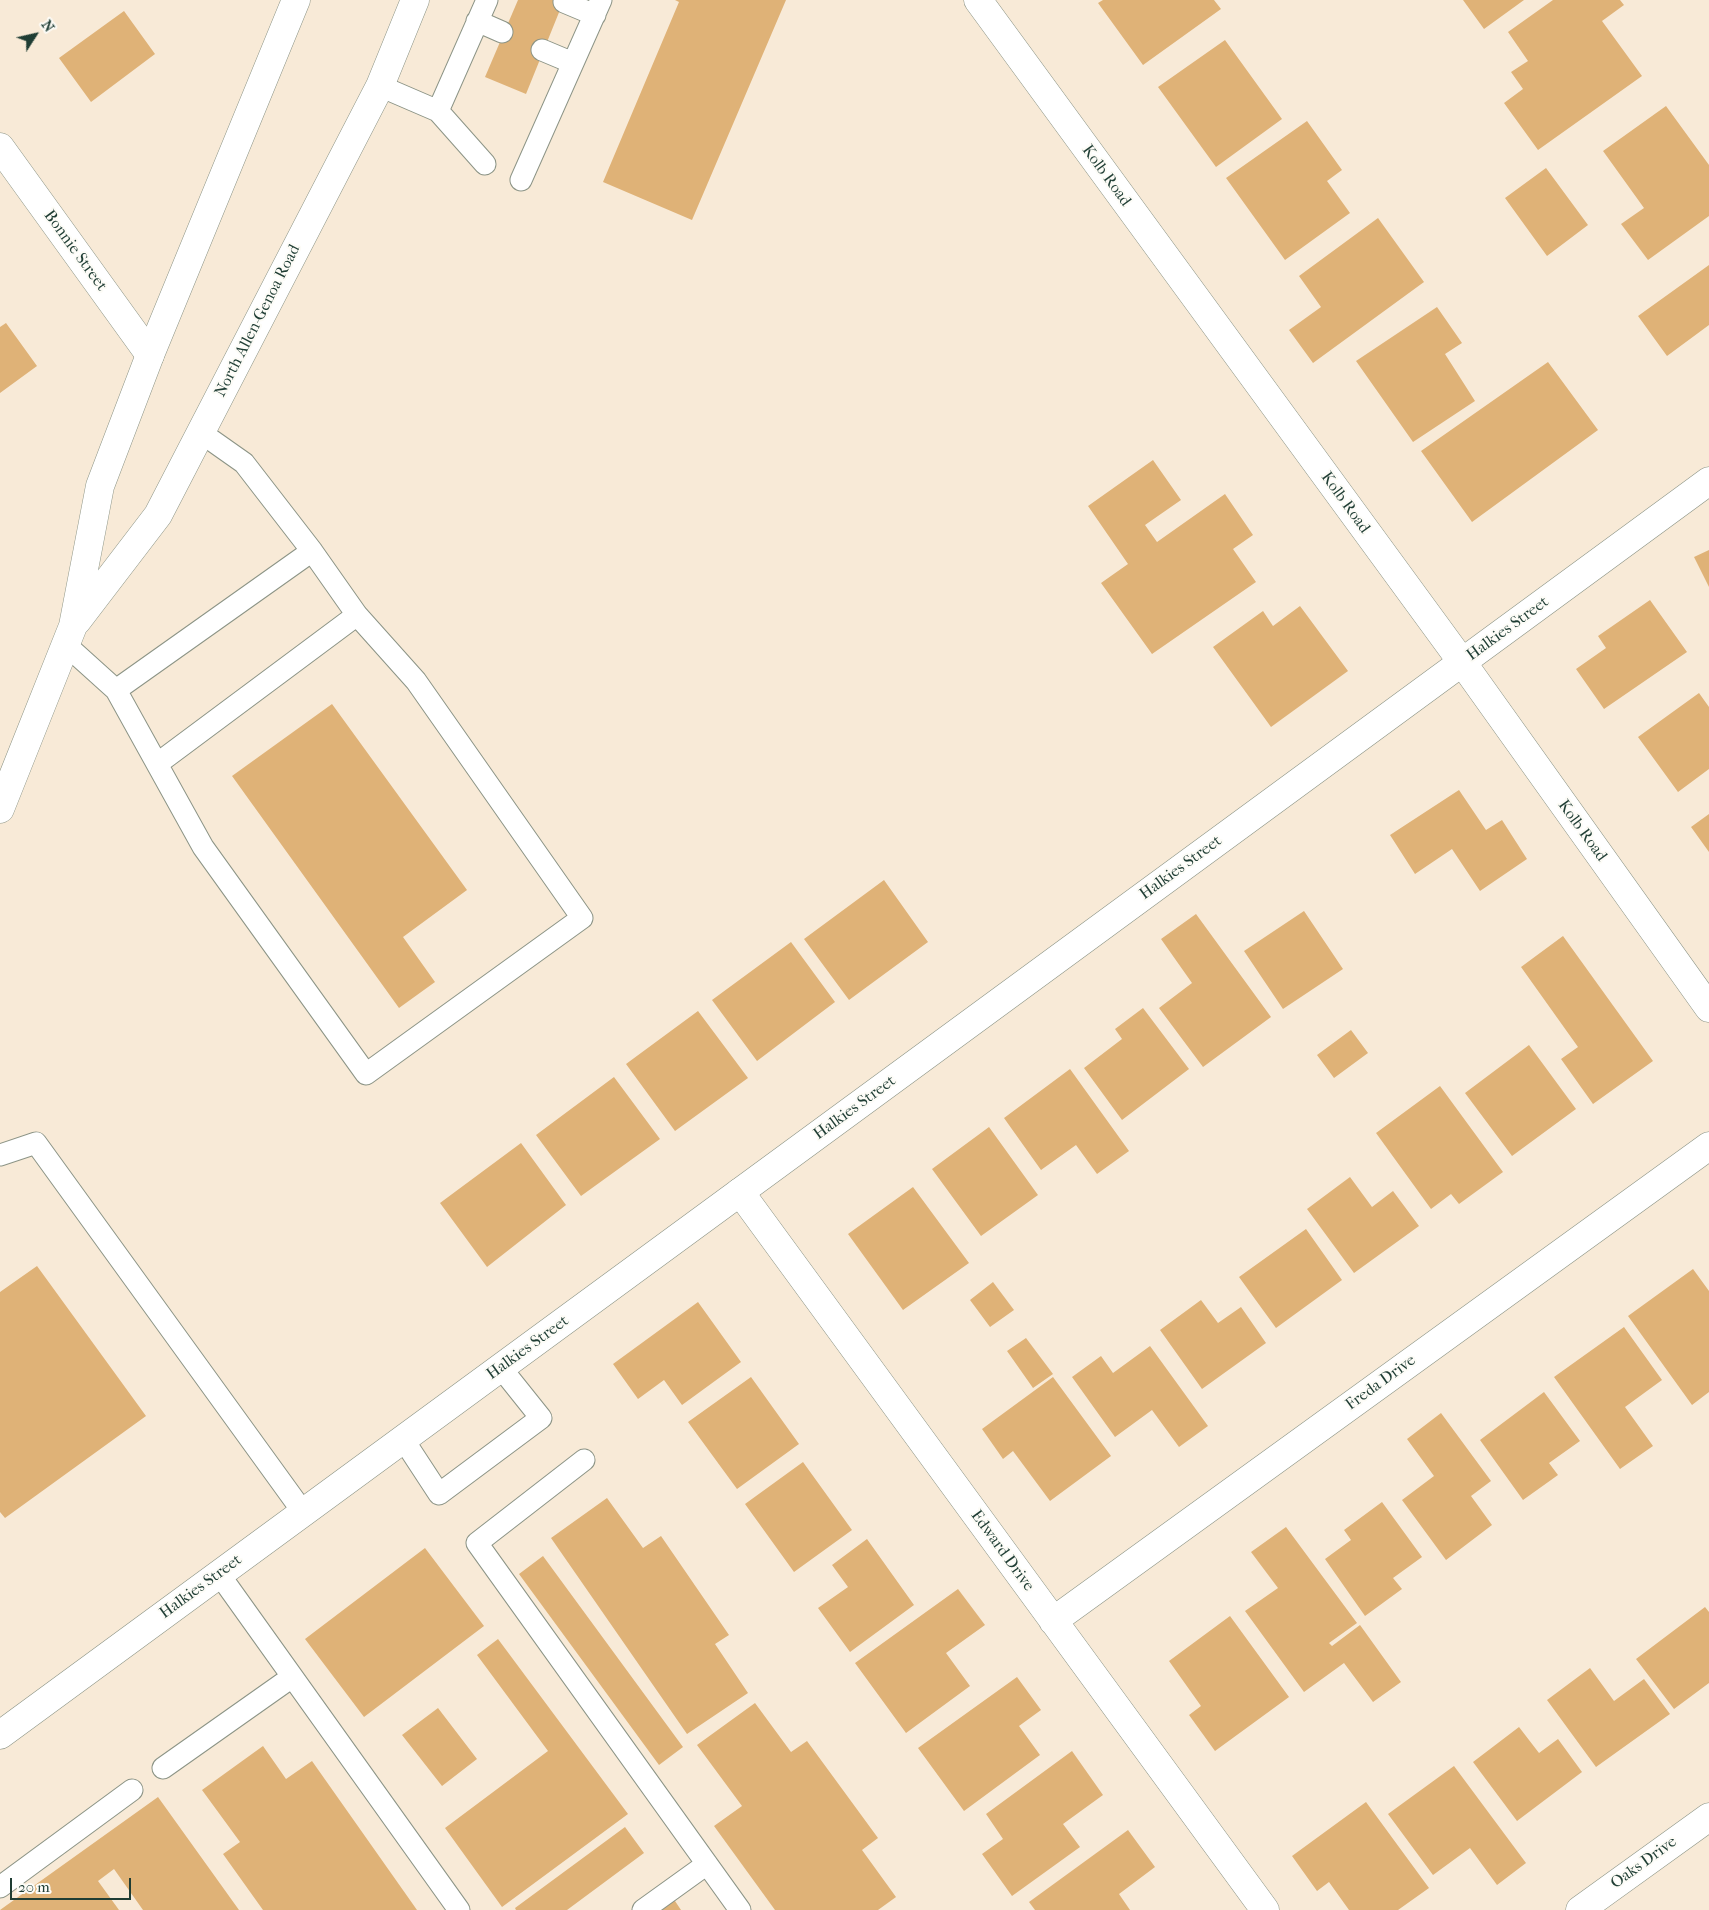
<!DOCTYPE html>
<html>
<head>
<meta charset="utf-8">
<style>
	body { margin:0 }
	#map { position:relative; width:1709px; height:1910px; overflow:hidden; background:#f8ead7; font-family:"IM FELL French Canon",serif }
	canvas { display:block }
	.north { position:absolute; left:10px; top:10px; width:50px; height:50px; -webkit-text-stroke:4px #fdfcf7; paint-order:stroke; rotate:55deg; font-size:14px; font-weight:700; line-height:20px; text-align:center; color:#1f3d34 }
	.north::after { content:''; display:block; margin:auto; width:18px; height:22px; background:#1f3d34; clip-path:polygon(50% 0,100% 100%,50% 72%,0 100%) }
	.scale { position:absolute; left:10px; top:1878px; width:121px; height:22px; box-sizing:border-box; border:2px solid #1f3d34; border-top:0; padding-left:6px; font-size:15px; line-height:18px; white-space:nowrap; color:#1f3d34; -webkit-text-stroke:4px #fdfcf7; paint-order:stroke }
</style>
</head>
<body>
<div id="map">
<canvas width="1709" height="1910"></canvas>
<div class="north">N</div>
<div class="scale">20 m</div>
</div>
<script>
const c = document.querySelector('canvas').getContext('2d');
c.lineJoin = 'round';
function paint(path, color) { c.fillStyle = color; c.fill(path, 'evenodd'); }
const toPath = rows => new Path2D(rows.map(r => 'M' + r).join(''));
function trace(path, color, width, dash) { c.strokeStyle = color; c.lineWidth = width; c.lineCap = dash ? 'butt' : 'round'; c.setLineDash(dash || []); c.stroke(path); }
function drawText(font, color, halo, rows, align = 'center') {
  c.font = font + ' "IM FELL French Canon",serif'; c.lineWidth = 4; c.setLineDash([]); c.textBaseline = 'middle'; c.strokeStyle = halo; c.fillStyle = color; for (const [text, x, y, turn = 0] of rows) {
    c.save(); c.translate(x, y); c.rotate((+turn || 0) * Math.PI / 180); c.textAlign = isNaN(turn) ? turn : align; if (halo) c.strokeText(text, 0, 0); c.fillText(text, 0, 0); c.restore();
  }
}
const building = toPath([
	[518,0,564,0,526,94,485,77],
	[675,0,786,0,692,220,603,182,679,2],
	[1103,0,1214,0,1221,9,1143,65,1098,3],
	[1463,0,1524,0,1484,29],
	[1553,0,1620,0,1624,5,1602,21,1642,76,1538,150,1504,103,1523,89,1511,72,1528,61,1508,32],
	[124,11,155,54,91,102,59,58],
	[1225,40,1282,119,1216,167,1158,87],
	[1666,106,1709,165,1709,216,1648,260,1621,224,1644,208,1603,151],
	[1307,121,1342,170,1327,181,1350,213,1285,260,1226,178],
	[1546,168,1588,225,1547,256,1505,198],
	[1378,218,1424,282,1313,363,1289,330,1321,307,1299,276],
	[1709,265,1709,325,1667,356,1638,316],
	[1437,307,1462,343,1445,354,1475,401,1413,442,1356,361],
	[6,323,37,366,0,393,0,327],
	[1548,362,1598,430,1472,522,1421,451],
	[1153,460,1181,500,1145,525,1157,542,1225,494,1253,535,1233,549,1256,582,1152,654,1101,583,1128,564,1088,506],
	[1709,550,1709,587,1694,557],
	[1650,600,1687,652,1604,709,1576,669,1606,648,1598,636],
	[1300,606,1348,671,1271,727,1213,647,1263,611,1273,626],
	[1699,693,1709,707,1709,769,1678,792,1638,737],
	[332,704,467,890,403,937,435,982,399,1008,232,776],
	[1459,790,1486,830,1502,820,1527,859,1480,891,1452,849,1415,874,1390,835],
	[1709,814,1709,852,1691,827],
	[884,880,928,942,849,1000,804,939],
	[1304,911,1343,969,1283,1009,1244,951],
	[1196,914,1271,1017,1203,1067,1159,1008,1192,983,1161,939],
	[1563,936,1653,1061,1593,1104,1561,1059,1578,1047,1521,967],
	[791,942,835,1002,757,1061,712,1000],
	[1143,1008,1189,1069,1122,1120,1084,1068,1122,1039,1115,1029],
	[698,1011,748,1078,675,1131,626,1064],
	[1351,1030,1368,1053,1334,1078,1317,1055],
	[1529,1045,1576,1109,1512,1156,1465,1093],
	[1070,1069,1129,1151,1097,1174,1076,1145,1041,1170,1004,1118],
	[614,1077,660,1139,581,1196,536,1135],
	[1440,1086,1503,1172,1459,1204,1451,1194,1431,1209,1376,1133],
	[989,1127,1038,1195,981,1236,932,1169],
	[521,1143,566,1205,487,1267,440,1203],
	[1350,1177,1372,1207,1393,1191,1419,1226,1354,1273,1307,1209],
	[913,1187,969,1263,903,1310,848,1234],
	[1306,1229,1342,1280,1276,1328,1239,1277],
	[37,1266,146,1416,5,1518,0,1512,0,1292],
	[1693,1269,1709,1291,1709,1392,1692,1405,1628,1316],
	[993,1282,1014,1310,990,1327,970,1300],
	[1201,1300,1218,1323,1241,1307,1266,1343,1202,1389,1160,1330],
	[698,1302,741,1362,682,1405,664,1380,638,1399,613,1364],
	[1624,1327,1662,1380,1625,1407,1653,1446,1620,1469,1554,1377],
	[1026,1338,1053,1374,1033,1388,1007,1351],
	[1150,1346,1208,1426,1179,1447,1152,1410,1115,1437,1072,1377,1101,1356,1113,1373],
	[751,1377,799,1444,737,1489,688,1422],
	[1053,1377,1111,1456,1050,1501,1013,1451,1003,1459,982,1429],
	[1544,1392,1580,1441,1549,1463,1558,1475,1523,1500,1480,1440],
	[1441,1413,1491,1481,1471,1496,1492,1525,1446,1560,1402,1500,1434,1476,1407,1439],
	[803,1462,852,1530,794,1572,745,1504],
	[607,1498,643,1548,661,1536,729,1635,715,1644,748,1693,687,1734,551,1538],
	[1382,1502,1422,1557,1393,1578,1402,1589,1365,1616,1325,1559,1351,1540,1344,1530],
	[1286,1527,1357,1623,1329,1643,1332,1646,1360,1625,1401,1682,1373,1702,1344,1663,1304,1692,1245,1611,1278,1588,1251,1552],
	[867,1539,914,1605,850,1652,818,1608,848,1587,832,1565],
	[425,1548,484,1626,364,1717,305,1639],
	[543,1556,683,1747,659,1765,519,1574],
	[958,1589,985,1625,946,1653,970,1686,906,1733,855,1663],
	[1705,1607,1709,1612,1709,1683,1674,1709,1636,1659],
	[1230,1616,1289,1697,1215,1751,1189,1715,1201,1706,1169,1661],
	[498,1639,628,1814,502,1907,445,1828,548,1751,477,1655],
	[1590,1668,1614,1701,1644,1679,1670,1714,1596,1767,1547,1700],
	[1017,1677,1041,1710,1019,1726,1040,1755,964,1811,918,1748],
	[755,1703,791,1752,807,1741,878,1838,862,1850,896,1897,878,1910,775,1910,714,1826,742,1806,697,1745],
	[438,1708,477,1759,442,1786,402,1735],
	[1519,1727,1539,1753,1558,1739,1582,1772,1517,1821,1473,1762],
	[263,1746,286,1779,312,1761,417,1910,263,1910,223,1854,240,1842,202,1790],
	[1072,1751,1103,1795,1063,1824,1080,1847,1012,1896,982,1854,1003,1839,986,1814],
	[1454,1766,1526,1863,1497,1885,1470,1848,1433,1875,1388,1814],
	[158,1797,239,1910,143,1910,114,1869,98,1881,119,1910,0,1910],
	[1366,1802,1429,1888,1398,1910,1349,1910,1329,1882,1317,1891,1292,1856],
	[625,1827,644,1853,567,1910,516,1910,515,1908],
	[1128,1830,1155,1867,1119,1894,1130,1910,1035,1910,1029,1902],
	[673,1898,681,1910,656,1910]
]);
const lane = toPath([
	[564,2,595,15],
	[477,21,502,32],
	[542,50,573,63],
	[380,86,438,111],
	[485,164,438,111,487,0],
	[521,180,601,0],
	[65,644,116,690,203,847,366,1074,582,918,416,681,357,615,312,551,244,463,200,432],
	[116,690,312,551],
	[157,764,357,615],
	[0,1155,36,1143,303,1512],
	[403,1439,439,1494,541,1418,501,1368],
	[584,1460,477,1543,740,1910],
	[219,1574,459,1910],
	[163,1768,292,1677],
	[0,1887,132,1790],
	[643,1910,707,1864]
]);
const street = toPath([
	[978,0,1462,662,1709,1008],
	[0,147,150,355],
	[740,1192,1265,1910],
	[1053,1621,1709,1146],
	[1580,1910,1709,1817]
]);
const secondary = toPath([
	[77,621,158,515,380,86,415,0],
	[0,809,73,626,100,486,150,355,296,0],
	[0,1735,1709,481]
]);
const streetNames = [
	["Kolb Road",1106,176,54],
	["Bonnie Street",75,251,54],
	["North Allen-Genoa Road",258,321,-63],
	["Kolb Road",1345,503,54],
	["Halkies Street",1508,629,-36],
	["Kolb Road",1582,831,54],
	["Halkies Street",1181,868,-36],
	["Halkies Street",855,1108,-36],
	["Halkies Street",528,1348,-36],
	["Freda Drive",1381,1383,-36],
	["Edward Drive",1002,1551,54],
	["Halkies Street",201,1587,-36],
	["Oaks Drive",1644,1863,-36]
];
paint(building, '#dfb277');
trace(lane, '#8c9486', 23);
trace(street, '#8c9486', 29);
trace(secondary, '#8c9486', 29);
trace(lane, '#fff', 21);
trace(street, '#fff', 28);
trace(secondary, '#fff', 28);
drawText('16px', '#1f3d34', '#fdfcf7', streetNames);
</script>
</body>
</html>
